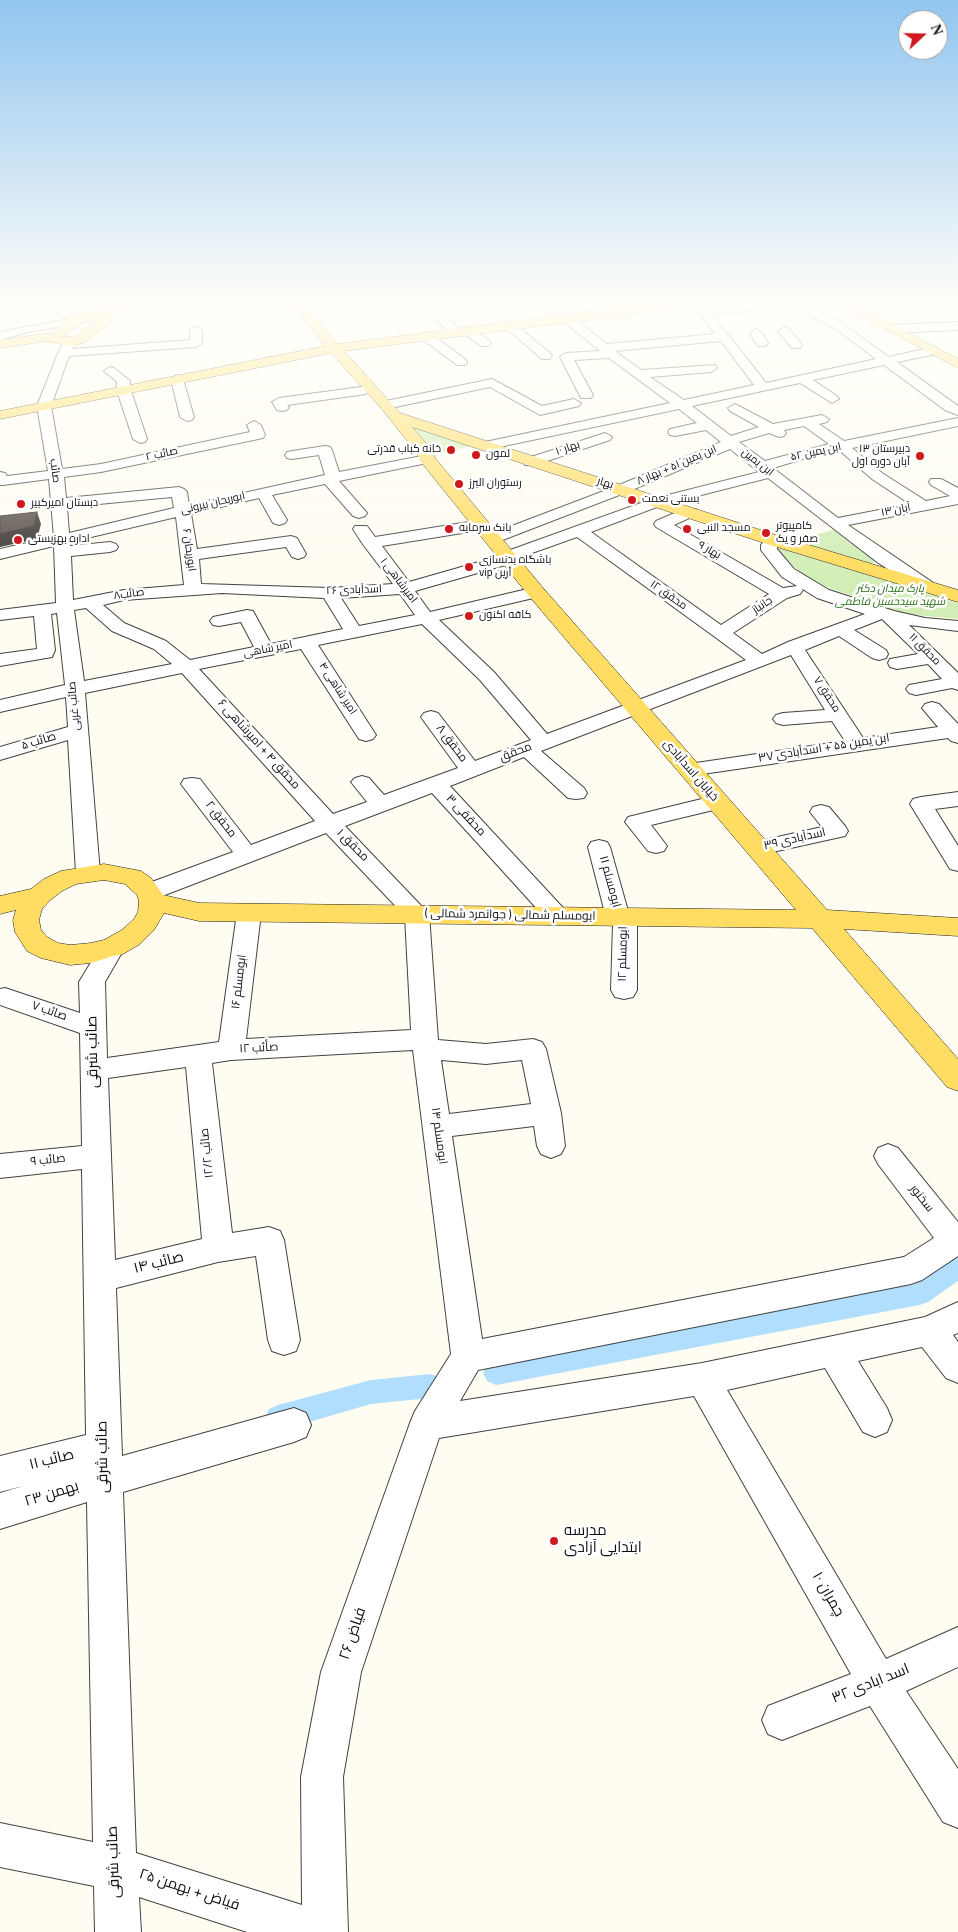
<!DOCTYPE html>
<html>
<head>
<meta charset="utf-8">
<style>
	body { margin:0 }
	#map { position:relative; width:958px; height:1932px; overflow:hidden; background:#fffdf2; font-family:Georgia,serif }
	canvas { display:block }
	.north { position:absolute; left:898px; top:10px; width:50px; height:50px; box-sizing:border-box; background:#fff; border:1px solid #9f9f9f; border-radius:50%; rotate:69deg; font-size:14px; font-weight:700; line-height:20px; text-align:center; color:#0f0f0f }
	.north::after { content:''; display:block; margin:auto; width:18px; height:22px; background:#ce181c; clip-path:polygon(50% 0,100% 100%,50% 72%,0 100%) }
</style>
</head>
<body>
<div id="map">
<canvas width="958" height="1932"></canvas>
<div class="north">N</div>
</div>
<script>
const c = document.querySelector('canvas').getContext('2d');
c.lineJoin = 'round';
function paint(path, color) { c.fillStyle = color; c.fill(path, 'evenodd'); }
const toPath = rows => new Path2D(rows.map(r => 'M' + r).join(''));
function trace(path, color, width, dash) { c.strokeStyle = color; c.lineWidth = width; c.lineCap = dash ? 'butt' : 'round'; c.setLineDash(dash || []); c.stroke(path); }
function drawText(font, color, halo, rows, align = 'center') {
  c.font = font + ' Georgia,Cairo,serif'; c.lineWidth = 5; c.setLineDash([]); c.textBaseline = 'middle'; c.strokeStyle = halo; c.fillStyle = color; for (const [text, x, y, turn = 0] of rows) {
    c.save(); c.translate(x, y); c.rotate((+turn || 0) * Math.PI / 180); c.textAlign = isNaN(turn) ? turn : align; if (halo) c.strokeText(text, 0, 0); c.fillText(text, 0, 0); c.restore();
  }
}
const green = toPath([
	[408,426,471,446,429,456],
	[835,529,875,560,871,566,793,542],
	[774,546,958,603,958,619,906,614,829,588,801,573]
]);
const canal = toPath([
	[958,1258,958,1281,928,1302,920,1305,496,1385,487,1381,483,1373,487,1365,496,1361,915,1284,950,1261,958,1258],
	[430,1374,439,1377,443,1386,439,1395,430,1398,371,1404,278,1431,269,1427,265,1418,269,1409,278,1405,371,1380,430,1374]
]);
const minor = toPath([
	[24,301,41,301,85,317,87,319,85,321,75,324,28,332,0,340,0,332,69,319,24,301],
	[451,301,464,301,470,307,464,310,460,309,451,301],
	[538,301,551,301,607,344,715,334,693,305,692,301,702,301,706,307,776,301,809,301,807,304,844,325,889,357,933,347,937,348,939,351,937,354,897,362,958,406,958,415,945,410,884,365,813,380,837,396,839,399,832,403,800,383,692,406,731,436,759,427,730,411,728,408,735,404,773,424,822,415,829,419,827,422,819,424,844,441,958,418,958,426,852,448,882,473,926,501,950,496,931,485,929,482,931,479,941,479,958,488,958,504,848,525,932,582,935,586,932,590,926,591,920,590,877,562,768,478,662,505,591,532,721,625,769,594,656,527,654,524,656,521,684,509,696,509,698,512,696,515,674,525,783,588,797,586,782,577,761,550,761,545,767,537,773,535,779,537,781,540,777,545,777,549,794,569,829,590,894,611,925,618,958,621,958,631,909,625,958,673,958,690,952,688,916,695,909,693,906,689,909,685,942,679,928,664,897,669,890,667,888,663,890,659,918,654,882,619,854,630,886,650,888,654,886,658,879,660,872,658,839,636,805,650,863,738,938,727,922,708,925,704,932,702,939,704,958,724,958,743,951,741,948,738,689,776,682,774,679,770,682,766,689,764,845,741,832,721,783,725,776,723,773,719,776,715,783,713,825,710,791,655,541,751,584,788,587,793,584,798,576,799,568,798,524,757,450,786,565,910,569,916,565,922,557,924,549,922,432,793,345,826,429,914,438,1040,486,1044,533,1039,542,1042,546,1049,561,1113,565,1146,561,1154,551,1158,541,1154,537,1146,534,1126,452,1136,482,1339,904,1257,934,1238,878,1164,874,1156,878,1148,888,1144,898,1148,958,1222,958,1256,922,1280,911,1284,478,1370,460,1401,702,1363,925,1317,958,1302,958,1333,953,1335,958,1342,958,1383,946,1378,922,1347,858,1361,887,1408,892,1420,887,1432,875,1437,863,1432,825,1368,727,1390,886,1659,958,1627,958,1667,906,1691,958,1769,958,1828,943,1822,870,1706,782,1740,768,1734,762,1720,768,1706,851,1674,694,1396,439,1438,361,1672,343,1777,348,1932,247,1932,139,1897,141,1932,95,1932,94,1886,0,1867,0,1823,93,1842,87,1502,0,1529,0,1493,23,1486,0,1492,0,1456,86,1435,82,1169,0,1178,0,1154,82,1146,80,1033,0,1005,0,989,5,988,80,1013,79,982,104,941,113,938,122,941,125,947,105,982,107,1058,219,1042,237,913,241,907,249,905,257,907,261,913,246,1039,411,1030,405,916,326,833,157,898,149,900,141,898,137,892,141,886,233,852,181,784,184,779,192,778,200,779,251,845,315,821,182,673,85,693,100,873,96,878,88,881,80,878,76,873,68,740,0,760,0,747,68,727,66,697,0,712,0,700,65,685,57,613,51,614,55,650,52,657,0,666,0,654,37,649,34,616,0,620,0,610,56,603,54,546,0,559,0,549,54,537,49,479,3,485,0,485,0,472,5,473,7,476,48,471,37,406,58,353,67,338,75,338,77,341,72,349,190,340,190,330,196,326,202,330,202,343,196,347,69,356,51,406,62,469,101,464,250,432,247,425,254,421,261,425,265,435,263,438,101,472,64,477,66,498,179,487,184,489,187,492,189,505,325,475,319,455,292,459,287,458,285,455,287,452,292,451,325,446,330,447,332,450,339,472,427,455,432,456,434,459,432,462,427,463,339,481,367,513,365,516,359,518,353,516,325,484,272,495,287,520,285,523,279,525,273,523,259,498,191,514,197,549,291,536,297,538,306,554,304,557,298,559,292,557,286,547,199,559,201,584,330,588,393,584,362,543,353,529,355,526,367,526,375,537,481,520,487,522,489,525,487,528,481,530,382,546,409,582,500,556,502,553,652,499,759,472,730,449,627,492,500,541,488,541,486,538,488,535,617,486,721,442,706,430,675,436,670,435,668,432,670,429,697,423,679,409,485,450,480,449,478,446,480,443,485,442,670,403,609,358,574,360,593,395,591,398,581,398,560,357,566,353,600,351,538,301],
	[795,307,836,329,876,359,766,383,731,338,730,334,727,334,711,314,795,307],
	[721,341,754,385,684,400,650,377,711,372,717,368,715,365,641,370,615,351,721,341],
	[804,426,829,444,765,461,739,442,769,433,779,437,784,436,786,433,784,430,804,426],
	[839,450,872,479,910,504,838,518,773,468,813,456,839,450],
	[172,497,174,508,69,533,67,507,172,497],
	[176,517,184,585,124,590,73,600,71,556,110,552,116,550,118,547,116,544,110,542,70,546,70,542,176,517],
	[577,537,715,637,746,660,547,734,494,672,439,620,542,596,545,592,542,588,536,587,430,612,415,591,516,562,518,558,577,537],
	[801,588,817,598,865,614,788,642,762,654,733,633,787,598,800,594,803,590,801,588],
	[222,593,324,598,343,629,271,644,253,611,247,610,213,617,210,621,213,625,219,626,241,622,254,647,190,660,166,641,124,623,103,605,124,600,222,593],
	[400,594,415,615,359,626,341,598,400,594],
	[86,608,112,631,154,649,172,664,84,681,74,610,86,608],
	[422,624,480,680,531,740,475,761,438,713,431,711,424,713,421,717,458,768,384,795,369,778,362,776,355,778,351,782,367,802,333,814,199,669,301,649,359,739,366,741,373,739,376,735,318,645,422,624],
	[413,1050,451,1354,415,1411,410,1423,321,1672,301,1777,302,1905,136,1853,123,1492,294,1442,306,1437,311,1425,306,1413,294,1408,122,1456,116,1288,218,1262,256,1256,268,1340,272,1351,284,1355,296,1351,300,1340,284,1240,280,1231,269,1227,232,1233,212,1063,231,1060,413,1050],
	[441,1060,486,1064,522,1060,531,1104,449,1114,441,1060],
	[186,1067,202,1239,115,1260,108,1078,186,1067],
	[616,301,627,301,635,311,629,314,625,313,616,301],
	[891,301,902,301,906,306,900,309,896,308,891,301],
	[952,301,958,301,958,306,954,305,952,301],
	[437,311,441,312,460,329,462,332,460,335,452,335,431,314,433,312,437,311],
	[509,321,513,323,550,353,552,356,550,359,542,359,505,327,503,325,509,321],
	[958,322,958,330,893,333,887,329,893,325,958,322],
	[468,327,489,340,491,343,489,346,481,346,464,334,462,331,468,327],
	[784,327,788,328,800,342,802,345,800,348,792,348,780,334,778,331,784,327],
	[756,329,762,333,768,343,766,346,758,346,756,343,750,333,756,329],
	[426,332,430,333,465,359,467,362,465,365,457,365,422,339,420,336,422,333,426,332],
	[110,367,114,368,130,381,130,388,147,439,145,442,140,443,133,439,116,388,117,382,104,371,110,367],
	[177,375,183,379,194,417,192,420,187,421,180,417,171,379,177,375],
	[492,379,542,406,574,399,581,403,579,406,540,415,490,387,386,409,379,405,386,401,492,379],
	[361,387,366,388,368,391,366,394,287,405,289,407,287,410,282,411,277,410,272,402,279,398,361,387],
	[605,433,612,437,610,440,535,465,525,465,523,462,525,459,605,433],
	[958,792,958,806,935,809,958,846,958,871,950,869,910,804,913,799,921,797,958,792],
	[718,795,726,797,729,802,726,807,651,825,667,846,664,851,656,853,648,851,625,822,628,817,718,795],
	[821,805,829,807,845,826,848,831,845,836,759,855,751,853,748,848,751,843,822,827,810,812,813,807,821,805],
	[599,840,607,842,610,847,628,911,633,912,637,918,637,990,633,997,624,999,615,997,611,990,613,924,610,923,606,917,588,847,591,842,599,840]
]);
const major = toPath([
	[126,301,144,301,109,317,111,320,110,323,84,343,68,346,48,341,0,348,0,340,51,333,70,318,91,312,97,313,126,301],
	[92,320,96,320,75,337,62,337,80,324,92,320],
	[289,301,302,301,337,344,674,301,713,301,707,305,344,351,400,413,779,536,958,590,958,602,767,544,412,427,431,449,435,458,543,588,827,910,958,918,958,936,844,929,958,1059,958,1091,947,1087,812,928,199,921,164,913,154,930,140,944,123,954,113,956,91,963,70,965,41,958,27,951,15,932,13,920,16,910,0,914,0,896,31,889,44,879,61,871,104,864,141,871,151,878,163,895,199,903,796,910,529,596,421,462,417,453,381,408,331,353,0,419,0,411,325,346,289,301],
	[104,880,125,884,137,895,139,901,138,912,134,919,122,930,104,940,91,943,70,945,58,943,47,937,41,930,39,920,42,909,49,901,62,891,76,884,104,880],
	[833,301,849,301,958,359,958,368,833,301]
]);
const shadedWall = toPath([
	[227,301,267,301,267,303,228,307],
	[37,512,41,524,37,539,0,547,0,534]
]);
const building = toPath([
	[37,512,34,526,0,534,0,516,37,512]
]);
const markers = [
	[451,450,5,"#ce181c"],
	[476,455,5,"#ce181c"],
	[920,456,5,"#ce181c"],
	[459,484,5,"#ce181c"],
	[632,500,5,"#ce181c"],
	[21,504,5,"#ce181c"],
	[449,529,5,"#ce181c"],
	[687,529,5,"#ce181c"],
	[766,533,5,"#ce181c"],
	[18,540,5,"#ce181c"],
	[469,567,5,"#ce181c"],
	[469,616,5,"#ce181c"],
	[554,1541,5,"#ce181c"]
];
const farStreetnames = [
	["بهار ۱۰",568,449,-19],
	["ابن یمین ۵۲",816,453,-12],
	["صائب ۲",162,455,-12],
	["ابن یمین",757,463,38],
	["ابن یمین ۵۱ + بهار ۸",677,466,-23],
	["صائب",54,471,82],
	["بهار",605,484,17],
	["ابوریحان بیرونی",213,504,-13],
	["۱۳ آبان",896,511,-11],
	["ابوریحان ۶",188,550,82],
	["بهار ۹",709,551,30],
	["امیرشاهی ۱",398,581,53],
	["اسدآبادی ۲۶",354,591,-2],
	["صائب۸",129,595,-8],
	["محقق ۱۲",668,596,35],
	["جانباز",763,606,-34],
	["امیر شاهی",268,650,-11],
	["محقق ۱۱",924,650,45],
	["امیر شاهی ۴",337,689,57],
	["محقق ۷",826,695,57],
	["صائب غربی",75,706,-95]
];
const farPoinames = [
	["خانه کباب قدرتی",441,450,"right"],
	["دبیرستان ۱۳",910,450,"right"],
	["آبان دوره اول",910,463,"right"],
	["لمون",486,455],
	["رستوران البرز",469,484],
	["بستنی نعمت",642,500],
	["دبستان امیرکبیر",31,504],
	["کامپیوتر",776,527],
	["صفر و یک",776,540],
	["بانک سرمایه",459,529],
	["مسجد النبی",697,529],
	["اداره بهزیستی",28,540],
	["باشگاه بدنسازی",479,561],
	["vip آرین",479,574],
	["کافه اکنون",479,616]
];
const farParknames = [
	["پارک میدان دکتر",890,590],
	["شهید سیدحسین فاطمی",890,603]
];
const streetNames = [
	["صائب ۵",39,742,-17],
	["محقق ۸",451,744,53],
	["محقق ۴ + امیرشاهی ۶",258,745,48],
	["ابن یمین ۵۵ + اسدآبادی ۳۷",824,749,-9],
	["محقق",516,753,-21],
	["خیابان اسدآبادی",690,771,49],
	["محققی ۳",465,816,47],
	["محقق ۲",220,820,52],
	["اسدآبادی ۳۹",795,840,-13],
	["محقق ۱",352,846,45],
	["ابومسلم ۱۱",609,882,75],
	["ابومسلم شمالی ( جوانمرد شمالی )",510,916,1],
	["ابومسلم ۱۲",624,954,-89],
	["ابومسلم ۱۶",240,982,-83],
	["صائب ۷",49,1012,19],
	["صأئب ۱۲",259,1049,-3],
	["ابومسلم ۱۴",438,1136,82],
	["صائب ۱۲/۲",208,1153,-96],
	["صائب ۹",48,1161,-6],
	["سخنور",921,1199,52]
];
const nearStreetnames = [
	["صائب شرقی",94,1052,-91],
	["صائب ۱۴",159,1264,-14],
	["صائب شرقی",104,1457,-91],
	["صائب ۱۱",52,1461,-14],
	["بهمن ۲۳",52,1495,-17],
	["چمران ۱۰",827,1595,60],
	["فیاض ۲۶",354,1634,-71],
	["اسد ابادی ۳۲",871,1685,-22],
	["صائب شرقی",115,1862,-92],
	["فیاض + بهمن ۲۵",189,1891,18]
];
const nearPoinames = [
	["مدرسه",564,1532],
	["ابتدایی آزادی",564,1549]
];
paint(green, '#d2eeb6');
paint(canal, '#b0defc');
trace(minor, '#424242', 2);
trace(major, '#202020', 1);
paint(minor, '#fff');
paint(major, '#ffdd62');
paint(shadedWall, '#3e3834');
paint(building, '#59504a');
trace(building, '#3e3834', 1);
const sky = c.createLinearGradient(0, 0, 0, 572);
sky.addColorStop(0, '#91c5f0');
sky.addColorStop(0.53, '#fffef9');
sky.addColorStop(1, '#fffef900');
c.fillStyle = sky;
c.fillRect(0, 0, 958, 572);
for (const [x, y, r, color] of markers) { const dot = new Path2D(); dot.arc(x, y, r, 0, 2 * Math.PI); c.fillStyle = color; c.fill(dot); trace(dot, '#fff', 2); }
drawText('11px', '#0f0f0f', '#fff', farStreetnames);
drawText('11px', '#0f0f0f', '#fff', farPoinames, 'left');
drawText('italic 11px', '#286f18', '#fff', farParknames);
drawText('12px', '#0f0f0f', '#fff', streetNames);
drawText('15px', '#0f0f0f', '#fff', nearStreetnames);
drawText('15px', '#0f0f0f', '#fff', nearPoinames, 'left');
</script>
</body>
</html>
